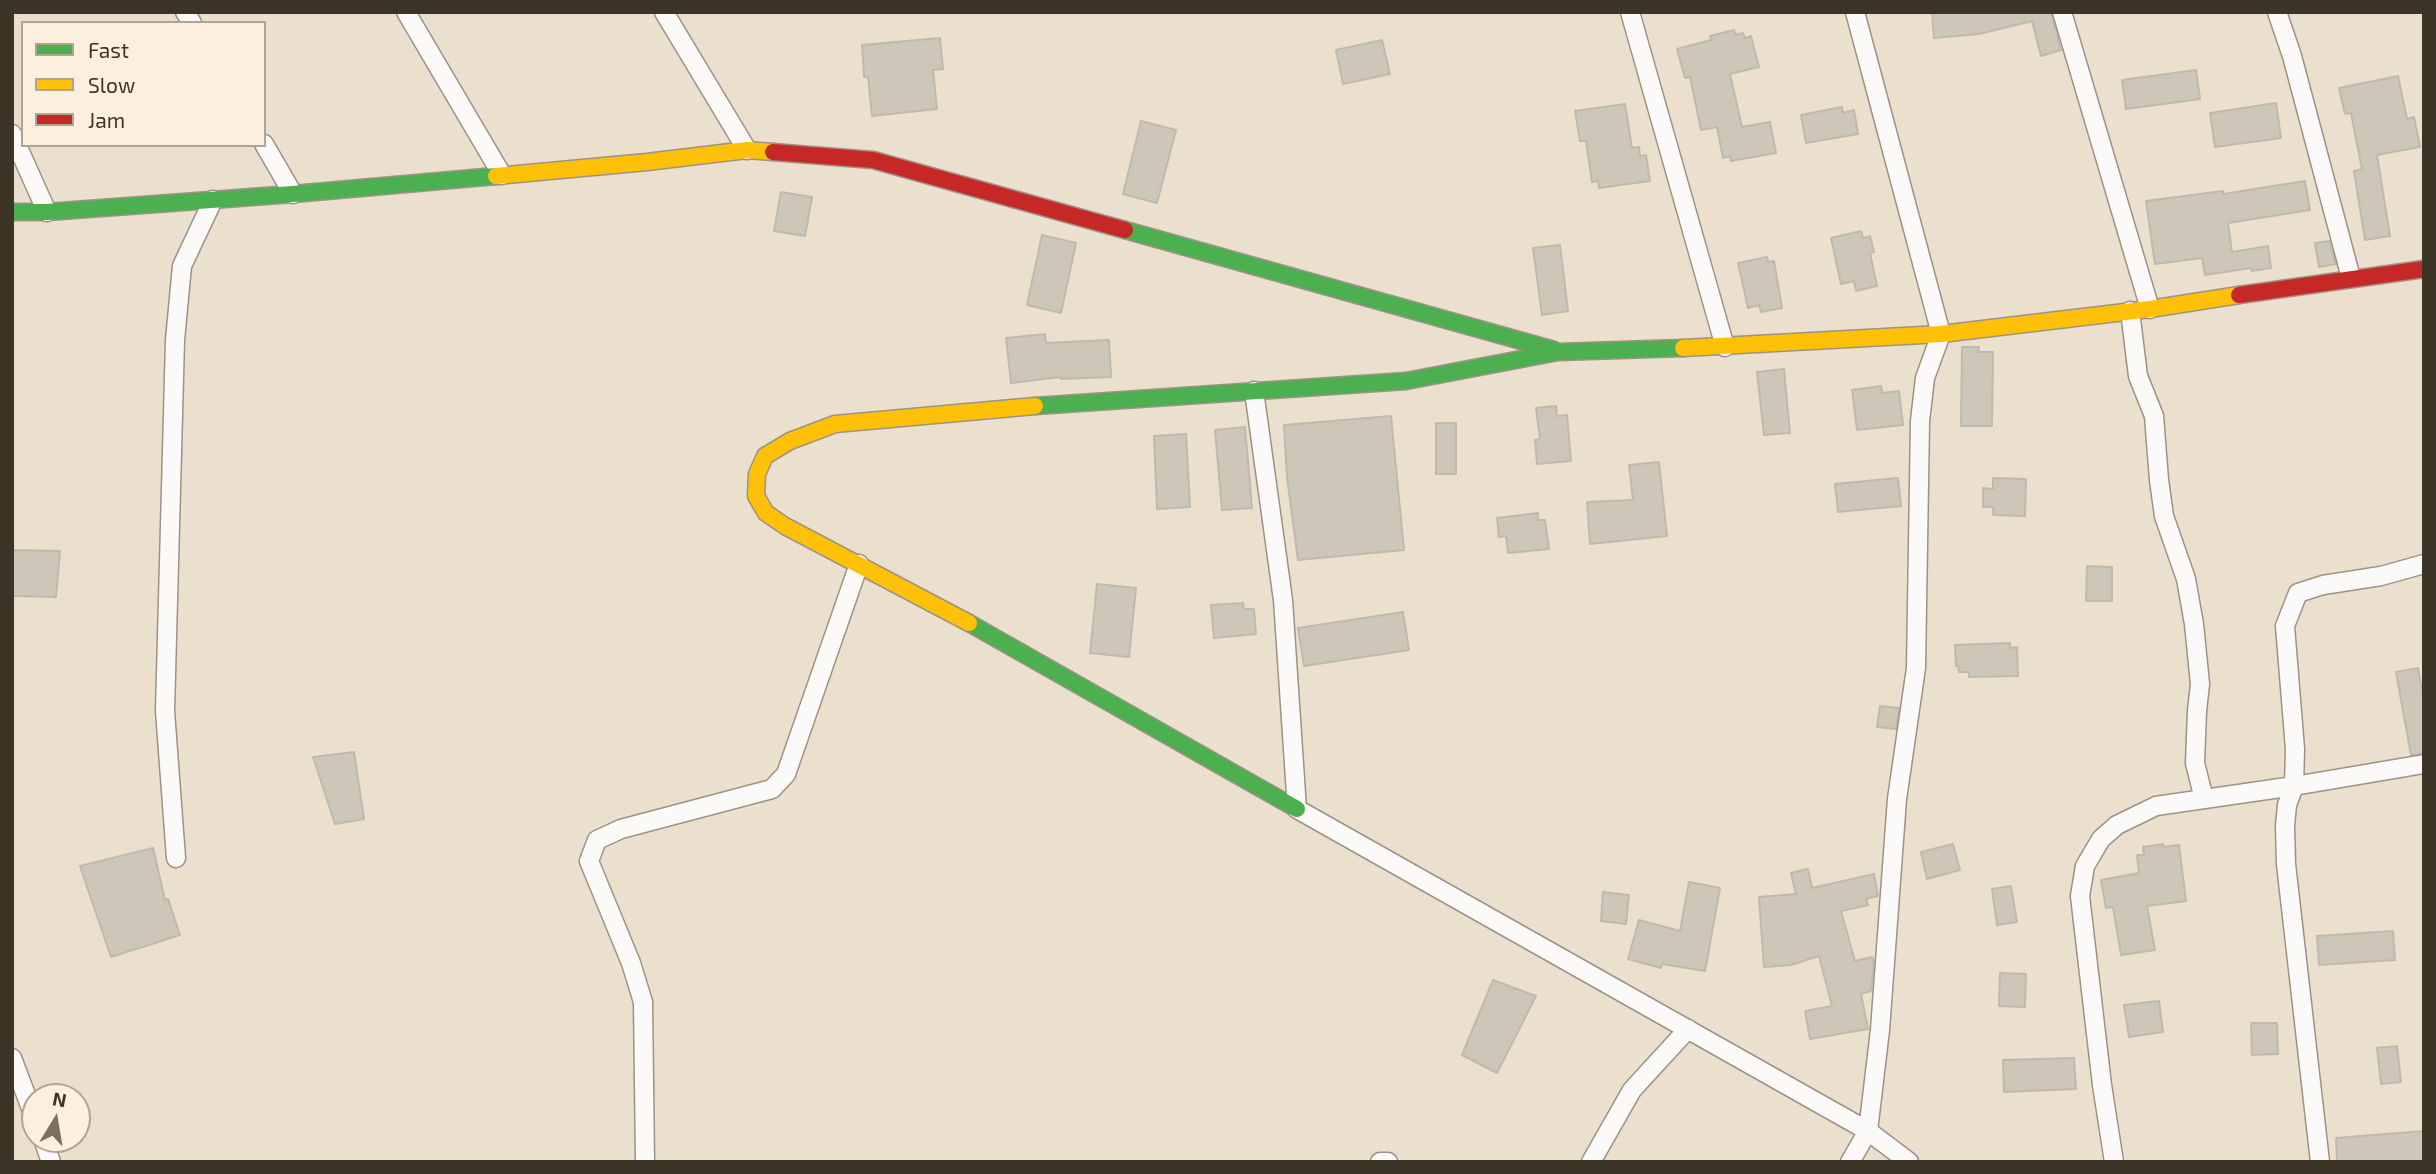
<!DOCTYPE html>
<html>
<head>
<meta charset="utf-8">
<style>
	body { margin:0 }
	#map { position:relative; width:2436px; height:1174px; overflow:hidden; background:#ebdfce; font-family:"Exo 2",sans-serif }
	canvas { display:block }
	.frame { position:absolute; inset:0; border:14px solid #3d3428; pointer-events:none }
	.legend { position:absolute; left:21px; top:21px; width:245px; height:126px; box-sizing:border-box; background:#fdefdd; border:2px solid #b0a495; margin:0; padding:9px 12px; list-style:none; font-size:21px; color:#3d3428 }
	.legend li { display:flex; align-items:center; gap:14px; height:35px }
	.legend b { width:35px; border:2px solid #b0a495 }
	.north { position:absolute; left:21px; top:1083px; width:70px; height:70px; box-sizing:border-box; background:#fdefdd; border:2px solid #b0a495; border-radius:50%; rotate:11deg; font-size:19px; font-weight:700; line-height:28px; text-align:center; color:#3d3428 }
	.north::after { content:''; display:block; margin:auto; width:24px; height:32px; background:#7a7062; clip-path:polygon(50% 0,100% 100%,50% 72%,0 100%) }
</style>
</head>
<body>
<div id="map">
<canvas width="2436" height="1174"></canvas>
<div class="frame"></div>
<ul class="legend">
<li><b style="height:9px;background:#4caf50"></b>Fast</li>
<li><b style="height:9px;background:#ffc107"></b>Slow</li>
<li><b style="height:9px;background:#c62828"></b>Jam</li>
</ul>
<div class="north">N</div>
</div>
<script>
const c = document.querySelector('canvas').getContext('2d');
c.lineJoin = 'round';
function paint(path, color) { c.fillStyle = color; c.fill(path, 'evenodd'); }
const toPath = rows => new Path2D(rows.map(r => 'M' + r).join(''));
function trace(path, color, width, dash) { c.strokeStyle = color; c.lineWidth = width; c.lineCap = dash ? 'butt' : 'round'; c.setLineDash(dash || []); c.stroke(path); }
const building = toPath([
	[1932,12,2051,12,2061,50,2041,56,2032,21,1979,34,1934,38,1932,12],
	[1734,30,1736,35,1743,33,1745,38,1751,36,1759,67,1730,74,1742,127,1770,122,1776,153,1731,161,1730,156,1723,158,1717,127,1701,130,1690,77,1685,78,1677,49,1711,40,1710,36,1734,30],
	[940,38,943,69,933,70,937,109,872,116,868,77,864,77,862,45,940,38],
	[1382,40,1390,74,1343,84,1336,50,1382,40],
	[2196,70,2200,99,2126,109,2122,80,2196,70],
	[2398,76,2407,119,2414,117,2420,147,2377,155,2390,236,2365,240,2354,171,2362,169,2351,113,2345,114,2339,88,2398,76],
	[2276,103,2281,138,2215,147,2210,113,2276,103],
	[1625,104,1632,148,1639,147,1640,156,1646,155,1650,181,1599,188,1598,181,1592,182,1586,141,1580,141,1575,111,1625,104],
	[1842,107,1843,113,1854,110,1858,134,1806,143,1801,115,1842,107],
	[1141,121,1176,130,1157,203,1123,194,1141,121],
	[2305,181,2310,210,2228,223,2232,252,2268,246,2271,268,2252,271,2251,268,2205,275,2202,258,2155,264,2146,201,2223,191,2223,194,2305,181],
	[781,192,812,197,805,236,774,231,781,192],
	[1861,231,1863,238,1870,236,1874,252,1870,253,1877,286,1856,291,1854,281,1841,284,1831,238,1861,231],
	[1042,235,1076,243,1061,313,1027,305,1042,235],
	[2329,241,2336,264,2319,267,2315,243,2329,241],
	[1560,245,1568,311,1542,315,1533,248,1560,245],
	[1767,257,1768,262,1774,261,1782,308,1761,312,1759,305,1748,308,1738,263,1767,257],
	[1045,334,1046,343,1109,340,1111,377,1061,379,1061,377,1011,383,1006,338,1045,334],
	[1962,347,1979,347,1978,352,1993,352,1992,426,1961,426,1962,347],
	[1784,369,1790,433,1764,435,1757,372,1784,369],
	[1881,386,1882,393,1899,391,1903,425,1857,430,1852,390,1881,386],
	[1556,406,1557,416,1567,415,1571,461,1537,464,1535,440,1540,439,1536,408,1556,406],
	[1391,416,1404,550,1298,560,1287,477,1284,425,1391,416],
	[1436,423,1456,423,1456,474,1436,474,1436,423],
	[1245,427,1252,508,1222,510,1215,430,1245,427],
	[1186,434,1190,507,1157,509,1154,436,1186,434],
	[1659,462,1667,536,1590,544,1587,502,1633,500,1629,465,1659,462],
	[1898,478,1901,506,1838,512,1835,484,1898,478],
	[1993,478,2026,479,2025,516,1993,515,1993,507,1983,507,1983,488,1993,489,1993,478],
	[1538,513,1538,520,1545,520,1549,549,1508,553,1506,536,1499,537,1497,518,1538,513],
	[12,550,60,551,56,597,12,596,12,550],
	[2087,566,2112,567,2112,601,2086,601,2087,566],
	[1097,584,1136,588,1129,657,1090,653,1097,584],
	[1243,603,1244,609,1254,609,1256,634,1214,638,1211,605,1243,603],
	[1403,612,1409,650,1304,666,1298,628,1403,612],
	[2010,643,2010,648,2017,647,2018,676,1969,677,1969,672,1959,672,1958,666,1956,666,1955,645,2010,643],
	[2418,668,2424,702,2424,753,2411,755,2396,672,2418,668],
	[1880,706,1899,708,1896,729,1877,727,1880,706],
	[354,752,364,819,335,824,313,757,354,752],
	[1953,844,1960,870,1927,879,1921,852,1953,844],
	[2163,844,2163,847,2179,845,2186,901,2147,906,2155,950,2121,955,2113,907,2106,908,2101,880,2139,873,2137,855,2144,855,2143,847,2163,844],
	[153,848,165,900,168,899,180,935,111,957,80,866,153,848],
	[1808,869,1812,888,1874,874,1878,896,1866,899,1868,905,1841,911,1855,961,1872,957,1874,962,1871,991,1861,994,1868,1029,1810,1039,1805,1011,1832,1006,1819,956,1791,965,1764,967,1759,897,1796,894,1791,873,1808,869],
	[1689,882,1720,888,1705,971,1662,964,1661,968,1628,959,1639,920,1680,931,1689,882],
	[2011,886,2017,922,1997,925,1992,889,2011,886],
	[1603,892,1629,895,1626,924,1601,921,1603,892],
	[2393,931,2395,960,2319,965,2317,936,2393,931],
	[2000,973,2026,974,2025,1007,1999,1006,2000,973],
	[1493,980,1536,996,1497,1073,1462,1055,1493,980],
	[2159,1001,2163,1032,2129,1037,2124,1005,2159,1001],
	[2251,1023,2277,1023,2278,1054,2252,1055,2251,1023],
	[2397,1046,2401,1082,2381,1084,2377,1048,2397,1046],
	[2074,1058,2076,1089,2004,1092,2003,1060,2074,1058],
	[2424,1131,2424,1162,2337,1162,2336,1138,2424,1131]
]);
const street = toPath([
	[185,12,192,23],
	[406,12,502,175],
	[664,12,747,150],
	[1630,12,1725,347],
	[2062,12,2150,309],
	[2277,12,2292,56,2351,278],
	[12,134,47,212],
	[264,144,293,194],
	[2130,311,2138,376,2154,416,2159,480,2164,516,2186,579,2194,624,2200,684,2197,711,2195,763,2204,799],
	[1254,391,1283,600,1297,809,1868,1131,1909,1162],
	[176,858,165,711,175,340,182,266,213,200],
	[12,1058,35,1119],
	[43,1139,51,1162],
	[645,1162,643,1002,631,963,589,861,597,840,621,829,772,789,786,774,859,564],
	[1380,1162,1388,1162],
	[1591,1162,1632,1090,1688,1029],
	[1850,1162,1868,1131,1880,1030,1897,799,1916,668,1920,421,1925,378,1941,334,1855,12],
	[2114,1162,2102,1085,2080,896,2085,866,2101,839,2117,825,2156,806,2294,786,2424,764],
	[2320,1162,2286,864,2285,826,2287,805,2294,786,2295,749,2285,626,2298,593,2323,585,2381,576,2424,564]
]);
const fast = toPath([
	[12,212,47,212,293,194,496,176],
	[1125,230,1554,350],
	[1035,406,1406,381,1558,352,1683,348],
	[969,623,1297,809]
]);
const slow = toPath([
	[496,176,647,162,747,150,773,152],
	[1683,348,1941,334,2150,309,2239,295],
	[969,623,785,526,766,513,756,496,757,474,765,456,790,441,835,424,1035,406]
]);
const jam = toPath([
	[773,152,873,160,1125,230],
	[2239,295,2424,269]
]);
paint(building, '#cdc7b9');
trace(building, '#bfbaac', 2);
trace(street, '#9c9386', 21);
trace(fast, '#9c9386', 19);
trace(slow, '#9c9386', 19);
trace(jam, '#9c9386', 19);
trace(street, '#fcfaf8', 18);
trace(fast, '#4caf50', 16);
trace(slow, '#ffc107', 16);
trace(jam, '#c62828', 16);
</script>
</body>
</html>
